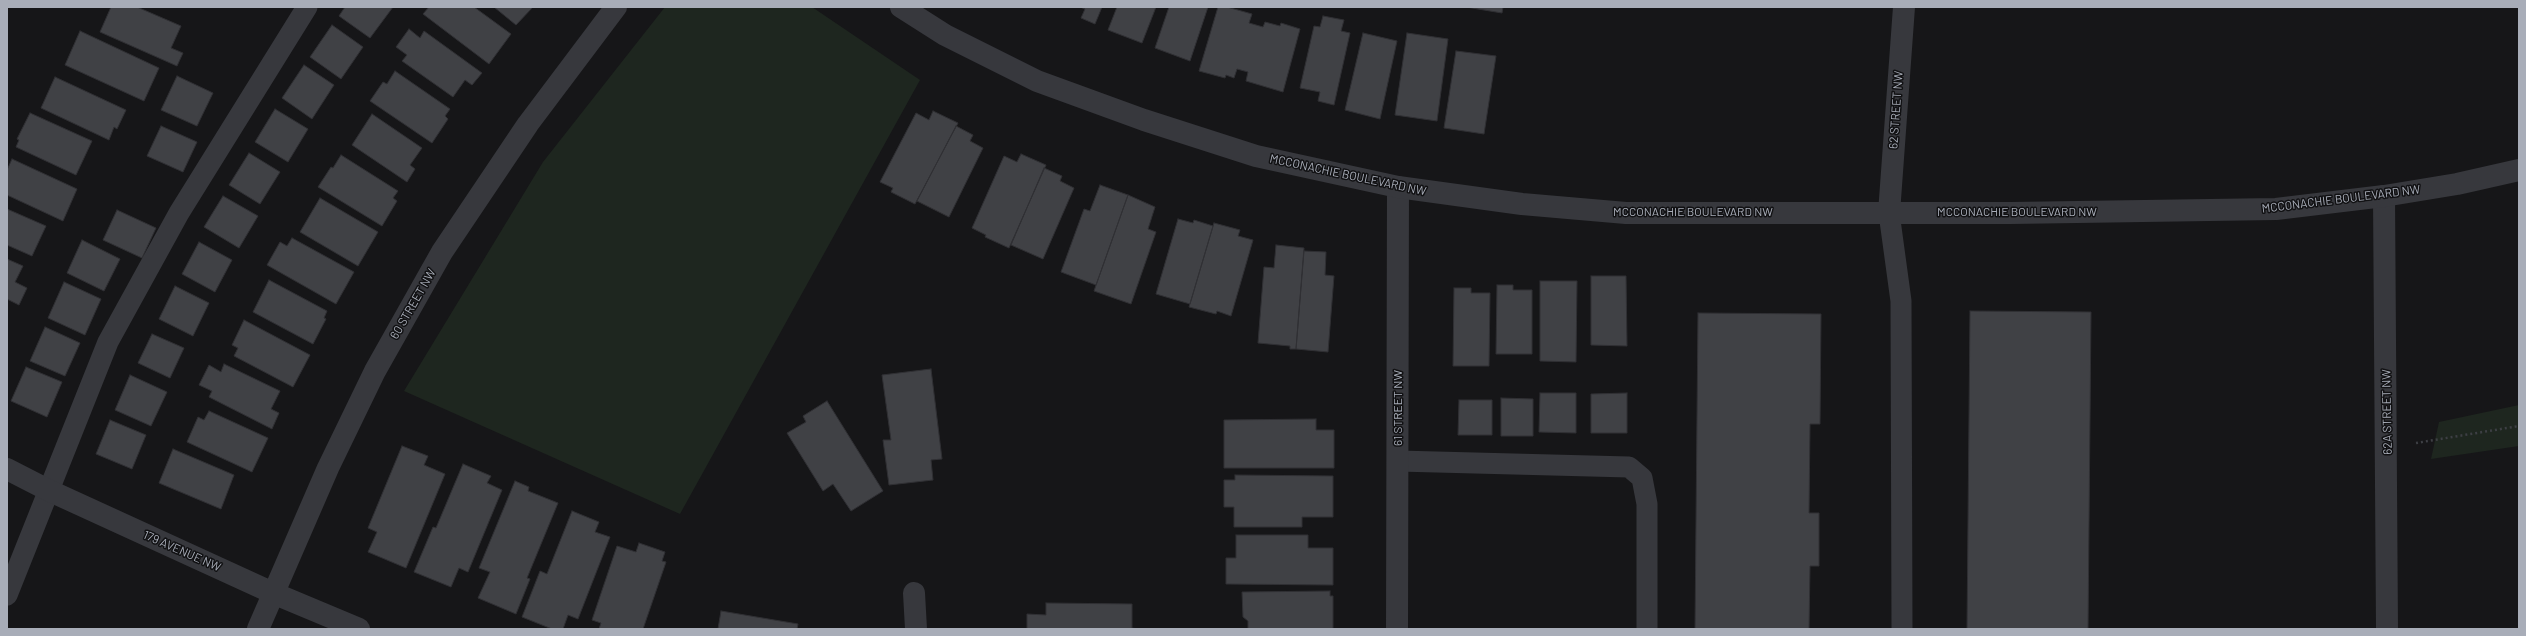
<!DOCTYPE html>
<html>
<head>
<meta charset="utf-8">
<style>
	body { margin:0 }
	#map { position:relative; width:2526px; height:636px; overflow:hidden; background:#161618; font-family:Barlow,sans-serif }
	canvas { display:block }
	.frame { position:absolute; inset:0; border:8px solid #a8adb8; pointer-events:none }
</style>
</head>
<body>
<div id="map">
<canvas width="2526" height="636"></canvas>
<div class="frame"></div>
</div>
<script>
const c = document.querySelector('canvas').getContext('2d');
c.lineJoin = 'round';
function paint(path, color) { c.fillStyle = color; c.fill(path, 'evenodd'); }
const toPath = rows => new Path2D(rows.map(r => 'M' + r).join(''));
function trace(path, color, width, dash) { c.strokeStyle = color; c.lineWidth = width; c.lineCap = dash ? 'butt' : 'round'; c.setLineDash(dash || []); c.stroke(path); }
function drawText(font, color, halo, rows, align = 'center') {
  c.font = font + ' Barlow,sans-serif'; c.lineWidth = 3; c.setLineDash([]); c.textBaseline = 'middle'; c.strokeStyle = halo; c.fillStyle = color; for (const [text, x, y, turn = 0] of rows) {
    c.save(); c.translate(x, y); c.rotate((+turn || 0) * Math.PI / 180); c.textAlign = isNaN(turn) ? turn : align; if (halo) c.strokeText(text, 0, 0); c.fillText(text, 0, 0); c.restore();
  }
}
const green = toPath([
	[665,7,812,7,920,80,680,514,404,391,543,162],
	[2519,405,2519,446,2431,459,2439,422]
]);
const building = toPath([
	[111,7,137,7,181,26,171,48,183,53,177,66,100,32,111,7],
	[345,7,393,7,370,38,339,16,345,7],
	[429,7,474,7,511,34,489,64,423,14,429,7],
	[494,7,533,7,516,25,494,7],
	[1080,7,1102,7,1095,24,1081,18,1085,9,1080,7],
	[1117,7,1156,7,1142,43,1108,30,1117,7],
	[1169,7,1208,7,1190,61,1155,48,1169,7],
	[1218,7,1227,7,1252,14,1249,23,1263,27,1265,22,1280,26,1281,23,1300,29,1283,92,1246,81,1248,72,1237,69,1234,78,1226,75,1225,78,1199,71,1218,7],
	[1466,7,1503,7,1502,13,1466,7],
	[1323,16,1344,20,1341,31,1350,33,1334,105,1318,101,1320,92,1300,88,1314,26,1320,27,1323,16],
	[332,25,363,47,341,79,310,57,332,25],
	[409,29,420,38,424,31,482,73,472,85,465,80,453,97,402,61,407,55,396,47,409,29],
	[80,31,159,68,144,101,65,65,80,31],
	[1363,33,1397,41,1380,119,1345,110,1363,33],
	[1407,33,1448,39,1437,121,1395,115,1407,33],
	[1456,51,1496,56,1484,134,1444,128,1456,51],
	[304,65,334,85,312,119,282,98,304,65],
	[395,71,450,109,445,116,448,119,432,143,370,101,383,82,387,84,395,71],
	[177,76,213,93,197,126,161,110,177,76],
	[55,77,126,110,117,129,114,127,109,140,41,108,55,77],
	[275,109,308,129,288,162,255,142,275,109],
	[933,111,958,123,915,204,891,192,893,188,880,182,916,113,929,120,933,111],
	[30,113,92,141,76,175,16,147,19,140,17,139,30,113],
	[372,114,422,148,410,165,415,169,407,182,352,145,372,114],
	[161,126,197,142,183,172,147,156,161,126],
	[956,126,973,135,970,141,983,148,949,217,917,201,956,126],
	[249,153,280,172,260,204,229,185,249,153],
	[1021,154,1046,165,1009,248,985,237,986,235,972,228,1004,156,1017,162,1021,154],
	[341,155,398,191,393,198,397,201,382,226,318,187,331,167,333,168,341,155],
	[12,159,77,189,63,221,7,195,7,170,12,159],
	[1044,168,1062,176,1060,181,1074,188,1043,259,1011,245,1044,168],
	[1100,185,1128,195,1096,285,1061,272,1084,209,1090,211,1100,185],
	[1128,195,1155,207,1148,229,1156,232,1131,304,1094,291,1128,195],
	[223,196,258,216,239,248,204,227,223,196],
	[320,198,378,232,358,266,300,232,320,198],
	[7,209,46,226,32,256,7,245,7,209],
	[117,210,156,228,142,258,103,240,117,210],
	[1178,219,1193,223,1194,220,1213,226,1190,304,1156,294,1178,219],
	[1214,223,1240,230,1238,236,1253,240,1231,316,1217,311,1216,314,1189,307,1214,223],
	[292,238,354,272,336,304,267,265,280,242,287,246,292,238],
	[82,240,120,259,104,291,67,273,82,240],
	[199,242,232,260,215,292,182,274,199,242],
	[1276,245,1304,248,1296,349,1290,349,1290,346,1258,343,1264,267,1274,268,1276,245],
	[1304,251,1326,252,1325,275,1334,276,1328,352,1296,349,1304,251],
	[7,259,23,266,15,282,27,288,19,305,7,299,7,259],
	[1591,276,1626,276,1627,346,1591,345,1591,276],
	[269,280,327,311,324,318,326,319,313,344,253,312,269,280],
	[1540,281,1577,281,1576,362,1540,361,1540,281],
	[64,282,101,299,85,335,48,318,64,282],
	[1497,285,1513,285,1513,290,1532,290,1532,354,1496,354,1497,285],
	[175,286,209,303,193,336,159,319,175,286],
	[1454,288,1471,288,1471,293,1490,293,1489,366,1453,366,1454,288],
	[1970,311,2091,312,2088,629,1967,629,1970,311],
	[1698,313,1821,314,1820,424,1810,424,1809,513,1819,513,1819,566,1810,566,1809,629,1695,629,1698,313],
	[244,320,310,355,293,387,234,356,238,348,232,345,244,320],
	[45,327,80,343,65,376,30,361,45,327],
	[152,334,184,348,170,378,138,363,152,334],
	[224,364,280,391,271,409,279,413,272,429,209,397,212,391,199,385,209,365,221,372,224,364],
	[26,367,62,382,47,417,11,401,26,367],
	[931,369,942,459,931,460,933,480,889,485,883,440,891,440,882,375,931,369],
	[130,375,167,392,151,426,115,410,130,375],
	[1540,393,1576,393,1576,433,1539,432,1540,393],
	[1627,393,1627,433,1591,433,1591,394,1627,393],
	[1501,398,1533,399,1533,436,1501,436,1501,398],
	[1459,400,1492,400,1492,435,1458,435,1459,400],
	[827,401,883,491,851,511,833,484,823,491,787,433,806,422,803,416,827,401],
	[209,411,268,438,252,472,187,442,198,417,204,420,209,411],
	[1316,419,1316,430,1334,430,1334,468,1224,468,1224,420,1316,419],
	[110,420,146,435,132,469,96,454,110,420],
	[402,446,428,456,424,465,445,474,406,568,368,552,377,532,368,528,402,446],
	[173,449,234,475,221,509,159,483,173,449],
	[463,464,491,476,487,483,502,490,468,572,459,568,451,587,414,572,433,527,436,528,463,464],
	[1235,475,1333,476,1333,517,1302,517,1302,527,1234,527,1234,507,1224,507,1224,480,1235,480,1235,475],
	[515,481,529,487,528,491,558,503,527,578,530,579,516,614,478,598,490,572,479,568,515,481],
	[572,511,599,522,595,532,610,537,578,619,568,615,563,629,552,629,522,617,540,571,547,574,572,511],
	[1236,535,1308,535,1308,548,1333,548,1333,585,1226,584,1226,558,1236,558,1236,535],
	[639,543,665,552,662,561,666,562,643,629,599,629,601,623,592,620,617,546,636,552,639,543],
	[1330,591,1330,596,1333,596,1333,629,1248,629,1248,621,1243,617,1242,592,1330,591],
	[1046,603,1132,604,1132,628,1139,629,1027,629,1027,614,1046,615,1046,603],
	[721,611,798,624,797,629,718,629,721,611]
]);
const path = toPath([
	[2416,443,2519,426]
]);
const service = toPath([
	[1889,213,1901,301,1902,629],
	[1398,461,1629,467,1642,478,1647,504,1647,629],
	[7,595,108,342,179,213,307,7]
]);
const minor = toPath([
	[2384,196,2387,629],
	[1889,213,1904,7],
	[7,469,48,490,273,593,359,629],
	[914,593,916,629],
	[258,629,328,468,375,371,442,252,528,124,616,7],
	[1397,629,1398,187]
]);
const tertiary = toPath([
	[901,7,945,35,1037,81,1144,120,1256,156,1398,187,1522,204,1626,213,2011,213,2276,209,2384,196,2457,184,2519,170]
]);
const streetNames = [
	["62 STREET NW",1896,110,-86],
	["MCCONACHIE BOULEVARD NW",1348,175,12],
	["MCCONACHIE BOULEVARD NW",2341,199,-7],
	["MCCONACHIE BOULEVARD NW",1693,212],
	["MCCONACHIE BOULEVARD NW",2017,212],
	["60 STREET NW",413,304,-60],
	["61 STREET NW",1398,408,-90],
	["62A STREET NW",2387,412,-91],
	["179 AVENUE NW",182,551,24]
];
paint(green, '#1e261f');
paint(building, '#404145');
trace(building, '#303034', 1);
trace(path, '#3d3f44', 2.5, [2, 3]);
trace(service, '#37383d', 21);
trace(minor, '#37383d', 22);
trace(tertiary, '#37383d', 22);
drawText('12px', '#a8adb8', '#111113', streetNames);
</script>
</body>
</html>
